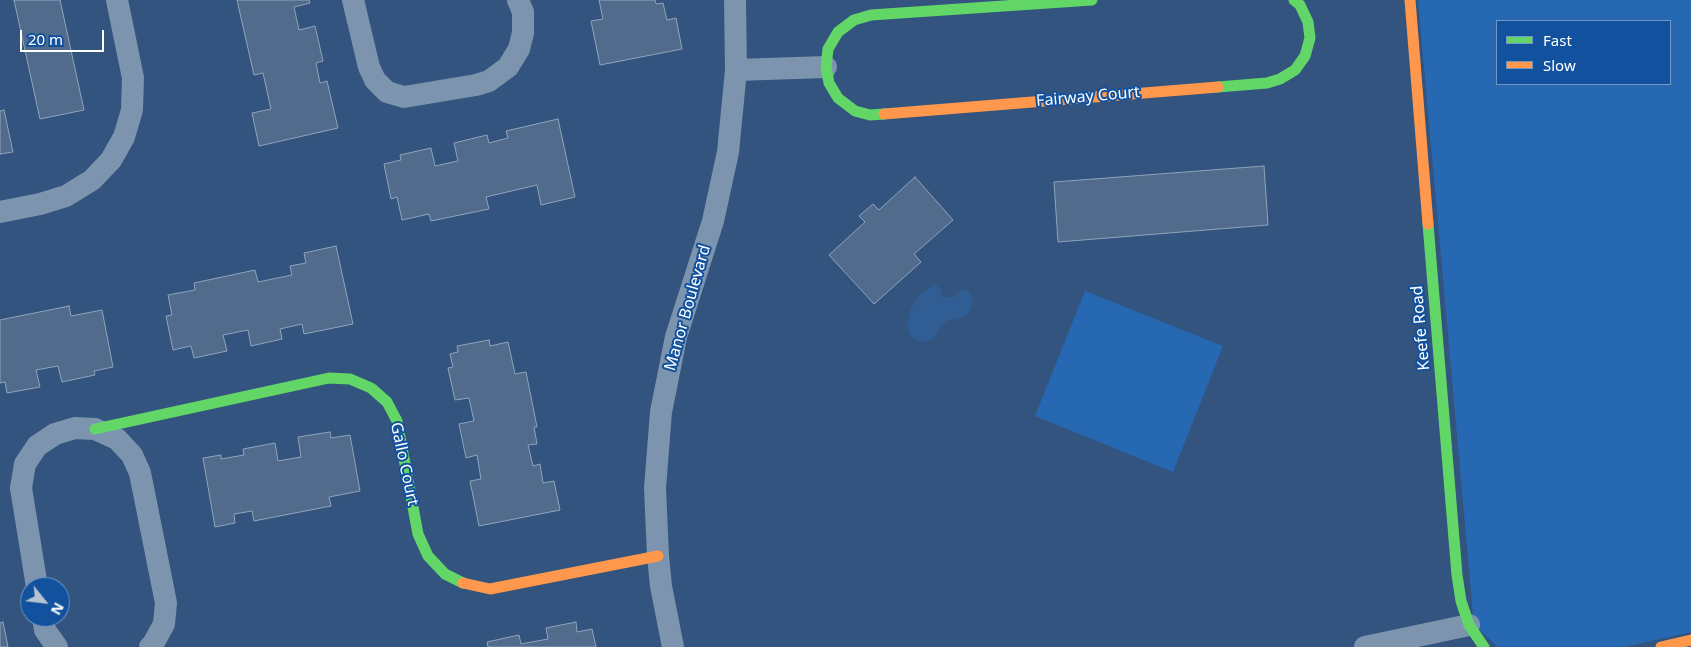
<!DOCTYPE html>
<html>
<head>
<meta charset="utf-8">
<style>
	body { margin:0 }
	#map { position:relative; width:1691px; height:647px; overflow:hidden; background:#32547e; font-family:"Noto Sans",sans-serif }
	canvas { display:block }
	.legend { position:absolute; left:1496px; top:20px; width:175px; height:65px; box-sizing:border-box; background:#12519d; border:1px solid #7197c4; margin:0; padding:6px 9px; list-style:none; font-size:15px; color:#fff }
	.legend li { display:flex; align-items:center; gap:10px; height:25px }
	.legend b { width:25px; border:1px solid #7197c4 }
	.north { position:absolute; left:20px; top:577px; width:50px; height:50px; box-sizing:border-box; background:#12519d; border:1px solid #7197c4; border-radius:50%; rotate:119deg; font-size:14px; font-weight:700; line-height:20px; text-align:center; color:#fff }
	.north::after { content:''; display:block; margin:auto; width:18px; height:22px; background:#b7c3d2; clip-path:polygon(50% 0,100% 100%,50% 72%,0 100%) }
	.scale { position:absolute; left:20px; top:30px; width:84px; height:22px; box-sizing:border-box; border:2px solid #fff; border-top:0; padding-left:6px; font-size:15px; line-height:18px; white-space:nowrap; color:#fff; -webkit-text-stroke:4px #12519d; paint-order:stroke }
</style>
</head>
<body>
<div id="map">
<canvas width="1691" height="647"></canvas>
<ul class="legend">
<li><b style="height:6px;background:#63d668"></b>Fast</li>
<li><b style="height:6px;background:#ff974d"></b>Slow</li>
</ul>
<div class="north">N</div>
<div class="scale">20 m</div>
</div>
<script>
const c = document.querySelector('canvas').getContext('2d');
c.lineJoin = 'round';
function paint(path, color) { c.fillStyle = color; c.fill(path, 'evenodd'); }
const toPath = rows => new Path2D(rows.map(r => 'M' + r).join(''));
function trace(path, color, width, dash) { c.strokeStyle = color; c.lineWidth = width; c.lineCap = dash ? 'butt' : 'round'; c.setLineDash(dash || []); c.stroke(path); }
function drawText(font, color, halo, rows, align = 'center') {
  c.font = font + ' "Noto Sans",sans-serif'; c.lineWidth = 4; c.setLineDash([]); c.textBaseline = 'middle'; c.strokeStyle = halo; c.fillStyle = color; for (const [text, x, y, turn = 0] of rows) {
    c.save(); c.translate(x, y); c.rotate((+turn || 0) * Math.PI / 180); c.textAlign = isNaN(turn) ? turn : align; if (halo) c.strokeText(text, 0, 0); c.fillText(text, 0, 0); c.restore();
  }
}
const green = toPath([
	[1418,0,1691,0,1691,632,1624,647,1498,647,1474,625],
	[1497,21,1670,21,1670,84,1497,84],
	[1085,291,1223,346,1173,472,1035,416]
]);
const water = toPath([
	[935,284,941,289,943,298,953,297,960,291,965,289,969,291,973,300,972,307,968,314,958,319,947,321,941,326,935,337,929,341,917,341,909,334,907,326,909,314,914,302,925,291]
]);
const building = toPath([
	[14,0,60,0,84,110,40,119,14,0],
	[237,0,309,0,310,3,294,7,299,30,315,26,323,61,316,63,320,83,327,81,338,128,259,146,252,113,271,109,263,73,254,75,237,0],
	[599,0,655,0,656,4,663,3,667,20,676,18,682,49,600,65,591,21,603,19,599,0],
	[4,110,13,152,0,154,0,111,4,110],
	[558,119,575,197,541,205,537,185,486,197,489,209,431,221,429,214,402,220,397,197,391,199,384,164,401,160,400,155,431,148,435,166,458,161,454,143,487,135,489,143,508,138,506,131,558,119],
	[1264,166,1268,225,1058,242,1054,182,1264,166],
	[915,177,953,220,914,254,921,262,874,304,829,255,865,222,859,216,873,204,879,210,915,177],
	[336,246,353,324,304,334,302,324,280,329,282,339,251,346,248,330,223,335,227,351,194,358,191,346,173,350,166,316,172,315,168,295,195,290,194,283,255,270,258,282,292,275,290,266,306,263,304,253,336,246],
	[69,306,71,316,102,310,113,367,94,371,95,375,62,382,58,366,36,370,40,387,7,393,5,382,0,383,0,320,69,306],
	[489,340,490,346,508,342,515,374,526,372,537,427,534,427,537,444,528,445,533,466,540,464,543,483,554,481,560,510,479,526,470,481,481,479,477,455,466,458,459,424,474,421,469,398,455,400,448,368,453,367,450,354,458,352,457,346,489,340],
	[330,432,331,438,350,435,360,491,329,497,331,506,254,521,252,511,234,514,235,523,215,527,203,458,221,455,221,459,244,455,243,449,275,443,278,461,301,457,298,437,330,432],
	[3,622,8,647,0,647,0,623,3,622],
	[576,622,577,632,592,629,596,647,488,647,487,642,519,635,521,644,548,639,546,628,576,622]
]);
const street = toPath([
	[353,0,369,67,375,80,387,92,404,97,476,85,489,81,508,67,519,49,523,33,523,12,518,0],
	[736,70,826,67],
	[0,212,40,204,66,196,92,180,111,160,124,137,132,110,133,78,117,0],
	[37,587,21,488,25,464,37,446,55,434,75,428,95,429,117,439,132,455,140,473,166,603,164,624,153,644,150,647],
	[43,617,45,630,57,647],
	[673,647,661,586,658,556,655,488,661,412,676,337,713,221,728,152,736,70,735,0],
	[1365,647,1469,625]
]);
const fast = toPath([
	[1218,87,1267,83,1280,79,1295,70,1305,56,1310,38,1308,22,1300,5,1294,0],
	[884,114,870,115,855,111,838,98,829,83,826,67,828,49,838,32,854,20,871,15,1092,0],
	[1428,224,1457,575,1461,601,1469,625,1484,647],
	[95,429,329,378,350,379,371,388,387,402,397,421,418,534,428,556,445,574,463,583]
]);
const slow = toPath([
	[1410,0,1428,224],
	[884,114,1218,87],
	[463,583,490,589,658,556],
	[1661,647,1691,640]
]);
const streetNames = [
	["Fairway Court",1088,97,-5],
	["Manor Boulevard",688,308,-74],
	["Keefe Road",1421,328,-95],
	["Gallo Court",404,464,78]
];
paint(green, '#2768b3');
paint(water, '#305d93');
paint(building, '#506b8c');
trace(building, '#91a4bc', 1);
trace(street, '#7d94ae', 22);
trace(fast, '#63d668', 11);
trace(slow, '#ff974d', 11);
drawText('16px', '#fff', '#12519d', streetNames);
</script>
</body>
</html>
